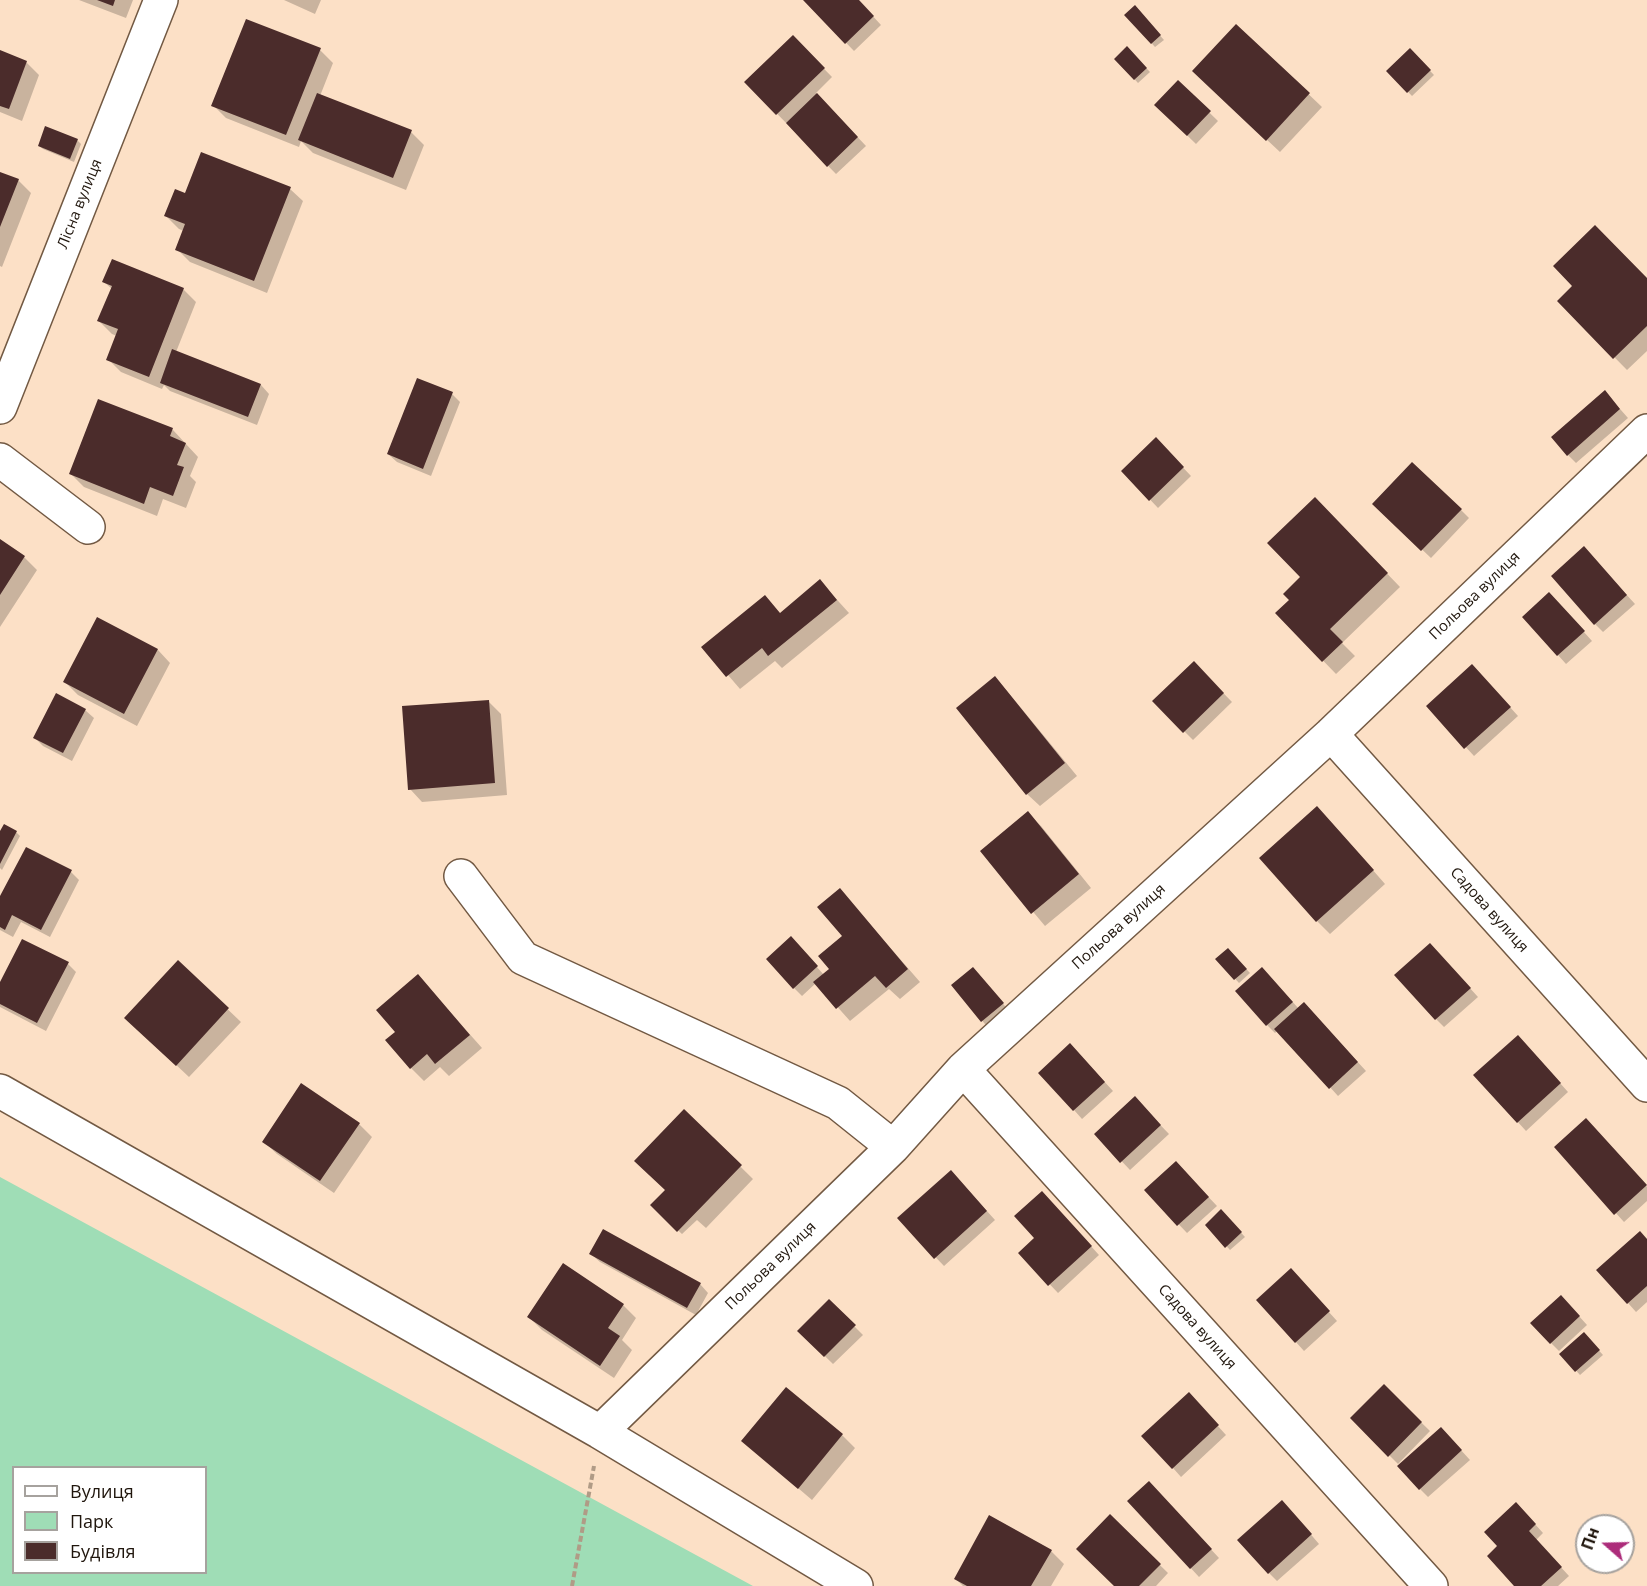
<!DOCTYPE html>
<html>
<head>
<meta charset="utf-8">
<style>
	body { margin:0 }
	#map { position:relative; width:1647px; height:1586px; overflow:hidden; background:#fce0c6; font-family:"Open Sans",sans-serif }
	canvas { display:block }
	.legend { position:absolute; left:12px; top:1466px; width:195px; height:108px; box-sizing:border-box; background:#fff; border:2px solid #a6a29e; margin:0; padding:8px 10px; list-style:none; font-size:18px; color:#20160d }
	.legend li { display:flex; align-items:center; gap:12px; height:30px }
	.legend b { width:30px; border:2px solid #a6a29e }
	.north { position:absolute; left:1575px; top:1514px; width:60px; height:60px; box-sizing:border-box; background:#fff; border:2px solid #a6a29e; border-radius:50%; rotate:290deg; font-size:16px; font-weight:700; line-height:24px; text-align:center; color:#20160d }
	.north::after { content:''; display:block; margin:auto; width:21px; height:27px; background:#ac2c7a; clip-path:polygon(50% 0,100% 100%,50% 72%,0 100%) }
</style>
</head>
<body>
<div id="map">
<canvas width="1647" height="1586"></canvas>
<ul class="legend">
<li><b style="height:8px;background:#fff"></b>Вулиця</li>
<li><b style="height:16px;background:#9fddb6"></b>Парк</li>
<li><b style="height:16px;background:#4b2c2b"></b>Будівля</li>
</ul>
<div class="north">Пн</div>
</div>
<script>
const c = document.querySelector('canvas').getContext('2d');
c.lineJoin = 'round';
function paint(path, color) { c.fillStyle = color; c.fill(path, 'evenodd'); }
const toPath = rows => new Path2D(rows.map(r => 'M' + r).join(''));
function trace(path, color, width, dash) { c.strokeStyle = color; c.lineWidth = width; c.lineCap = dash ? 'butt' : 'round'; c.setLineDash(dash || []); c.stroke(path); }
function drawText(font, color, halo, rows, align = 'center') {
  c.font = font + ' "Open Sans",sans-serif'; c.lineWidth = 6; c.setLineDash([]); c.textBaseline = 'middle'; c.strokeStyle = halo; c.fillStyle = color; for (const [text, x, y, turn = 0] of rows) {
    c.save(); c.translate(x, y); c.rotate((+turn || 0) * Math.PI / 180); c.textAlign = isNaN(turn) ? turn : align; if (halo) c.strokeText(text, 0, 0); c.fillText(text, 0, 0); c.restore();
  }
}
const green = toPath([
	[0,1177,753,1586,0,1586],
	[14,1468,206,1468,206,1572,14,1572]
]);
const shadow = toPath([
	[79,0,133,0,126,18],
	[284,0,321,0,315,14],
	[805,0,858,0,881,25,854,51],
	[1135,7,1164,40,1155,47,1126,15],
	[1237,26,1322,107,1280,152,1207,84],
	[793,37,832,77,816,93,866,146,836,174,746,82],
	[1127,48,1150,72,1138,83,1116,59],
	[320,50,333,63,320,96,411,132,424,145,406,190,313,153,301,141,299,147,226,118,213,105],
	[1410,50,1434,75,1412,96,1388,71],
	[0,52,26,62,39,75,22,121,0,112],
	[1178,82,1218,121,1196,144,1156,105],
	[77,140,81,144,74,162,43,149,39,146],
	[0,173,18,180,31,193,2,267,0,266],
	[290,189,303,201,267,293,190,262,177,249,184,231,179,229,166,216,186,195],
	[1647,280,1647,351,1627,370,1559,301,1575,286],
	[104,282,183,289,196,302,176,352,261,385,269,394,257,425,170,391,164,385,162,389,121,372,108,359,117,336,112,334,99,321,112,289],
	[452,394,460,402,431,476,397,462,388,454],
	[99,401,173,430,198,457,190,476,196,482,186,508,163,499,157,516,84,487,71,474],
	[1613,401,1628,418,1576,463,1568,455],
	[1156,439,1191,476,1158,508,1123,471],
	[1374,504,1461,510,1469,518,1431,558],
	[1327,511,1400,587,1342,643,1355,656,1336,674,1277,613,1291,600,1302,577],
	[0,541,24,557,37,570,0,627],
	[1592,557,1635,604,1603,632,1595,624],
	[820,581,849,613,782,668,775,661,740,689,704,647,781,614],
	[1558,603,1592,641,1566,664,1524,617],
	[158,650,170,663,137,726,78,695,65,682],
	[1194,663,1232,702,1193,740,1154,701],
	[1481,675,1518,716,1474,756,1428,706],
	[995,678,1007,691,1077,776,1040,806,1027,794],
	[488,701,501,714,507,795,422,802,410,789],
	[85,710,94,718,72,761,43,746,35,738],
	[1028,813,1041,826,1091,888,1045,926,982,851],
	[1330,821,1385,884,1330,934,1317,921],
	[16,832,20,836,2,870,0,868,0,834],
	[71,872,79,880,50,937,21,922,13,937,0,930,0,899],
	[840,890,920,982,900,999,889,989,850,1021,816,983,802,996,794,988,799,947,824,975,831,969,844,936],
	[1228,950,1250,973,1239,983,1217,959],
	[1439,954,1478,997,1444,1027,1436,1019],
	[178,962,241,1022,189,1077,139,1030],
	[68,964,76,972,46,1031,0,1007,0,985],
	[973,969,1011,1013,990,1030,953,986],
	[418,976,482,1048,449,1076,440,1067,424,1081,411,1068,397,1032],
	[1270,977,1299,1009,1312,1012,1366,1071,1338,1096,1278,1030,1275,1033,1267,1025],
	[1526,1045,1568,1092,1526,1131,1475,1075],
	[1079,1054,1113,1091,1082,1119,1074,1110],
	[1143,1107,1169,1134,1130,1170,1096,1134],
	[684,1111,753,1179,706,1228,697,1220,682,1234,655,1209,667,1190],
	[359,1124,372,1137,334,1193,277,1154,264,1142],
	[1594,1128,1647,1187,1647,1201,1624,1222,1556,1147],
	[1184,1171,1217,1206,1187,1233,1146,1190],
	[959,1180,995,1220,944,1266,899,1219],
	[1050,1201,1099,1255,1058,1293,1020,1253,1036,1239],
	[1221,1211,1245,1237,1230,1250,1207,1225],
	[1647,1240,1647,1302,1636,1312,1628,1303],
	[591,1254,700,1284,708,1293,696,1315,600,1262],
	[563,1265,623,1305,636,1318,622,1340,632,1350,614,1378,542,1330,529,1317],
	[1299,1279,1337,1321,1304,1351,1258,1300],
	[829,1301,863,1335,833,1364,799,1331],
	[1569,1305,1587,1325,1559,1351,1551,1343],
	[1584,1334,1603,1355,1580,1375,1561,1354],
	[1384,1386,1430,1431,1398,1464,1352,1418],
	[1197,1403,1226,1435,1181,1477,1173,1468],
	[842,1435,855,1448,812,1500,743,1441],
	[1449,1437,1470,1460,1428,1497,1420,1489],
	[1157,1491,1219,1558,1199,1577,1129,1501],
	[1290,1510,1319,1544,1277,1581,1269,1573],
	[1525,1513,1543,1533,1536,1540,1569,1576,1558,1586,1516,1586,1499,1546],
	[1110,1516,1168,1573,1156,1586,1116,1586],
	[1051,1551,1064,1564,1051,1586,963,1586,956,1579]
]);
const building = toPath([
	[97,0,115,0,113,6],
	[803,0,859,0,874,16,845,44],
	[1135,5,1161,35,1151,44,1124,15],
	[246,19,321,48,286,135,211,106],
	[1236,24,1310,93,1266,141,1192,71],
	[793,35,825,68,776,115,744,82],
	[1127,46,1147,68,1134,80,1114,59],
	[1410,48,1431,70,1407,93,1386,71],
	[0,50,27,61,9,109,0,106],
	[1178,80,1211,111,1187,136,1154,105],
	[317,93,412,130,393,178,298,140],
	[817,93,858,137,827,167,786,123],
	[45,126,78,139,70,159,38,146],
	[201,152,291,187,254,281,175,250,185,224,164,216,175,189,185,193],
	[0,172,19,179,0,227],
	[1595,225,1647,278,1647,326,1613,359,1557,301,1572,286,1553,266],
	[112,259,184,288,149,377,106,360,118,329,97,321,112,286,102,282],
	[172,349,261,384,248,417,160,383],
	[417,378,453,392,423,469,387,454],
	[1605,390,1620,409,1567,456,1551,437],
	[98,399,173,428,170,436,186,443,177,465,184,467,173,496,150,487,144,504,69,474],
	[1156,437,1184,467,1149,501,1121,471],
	[1412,462,1462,509,1421,551,1372,504],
	[1315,497,1388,573,1330,629,1343,642,1322,662,1275,613,1289,600,1283,594,1300,577,1267,543],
	[0,539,25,556,0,595],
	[1584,546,1627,595,1594,625,1551,576],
	[820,579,837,600,768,656,762,648,726,677,701,647,765,595,780,613],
	[1549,592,1585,631,1557,656,1522,617],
	[97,617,158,649,124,714,63,682],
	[1194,661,1224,693,1183,733,1152,701],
	[1472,664,1511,707,1464,749,1426,706],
	[995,676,1065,763,1026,795,956,708],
	[56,693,86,709,63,753,33,738],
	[489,700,495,783,408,790,402,706],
	[1317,806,1374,870,1316,922,1259,858],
	[1028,811,1079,874,1031,914,980,851],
	[4,824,17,831,0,864,0,831],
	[26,847,72,870,41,930,12,915,5,930,0,927,0,896],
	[840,888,908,969,886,988,875,976,836,1009,813,982,829,969,818,956,842,936,817,907],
	[791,936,818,966,793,989,766,959],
	[22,939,69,962,37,1023,0,1004,0,982],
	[1430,943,1471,988,1435,1020,1394,975],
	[1228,948,1247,969,1234,980,1215,959],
	[178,960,229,1008,176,1066,124,1018],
	[973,967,1004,1003,981,1022,951,985],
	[1262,967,1293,1002,1266,1026,1235,991],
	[418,974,470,1035,435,1064,427,1054,410,1069,385,1040,395,1032,376,1010],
	[1304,1002,1358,1062,1329,1089,1274,1029],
	[1518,1035,1561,1083,1517,1123,1473,1075],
	[1070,1043,1105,1082,1073,1111,1038,1073],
	[301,1083,360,1123,320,1181,262,1142],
	[1135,1096,1161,1125,1120,1163,1094,1134],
	[684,1109,742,1165,677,1232,650,1205,665,1190,634,1161],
	[1586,1118,1647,1185,1614,1215,1554,1147],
	[1176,1161,1209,1197,1177,1226,1144,1190],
	[951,1170,987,1211,934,1259,897,1218],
	[1042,1191,1092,1246,1048,1286,1018,1253,1034,1238,1014,1216],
	[1221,1209,1242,1232,1225,1248,1205,1225],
	[603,1229,701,1283,687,1308,589,1254],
	[1640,1231,1647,1239,1647,1286,1627,1304,1596,1270],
	[563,1263,624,1304,608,1328,620,1336,600,1366,527,1317],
	[1291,1268,1330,1311,1295,1343,1256,1300],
	[1561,1295,1580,1316,1550,1344,1530,1323],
	[829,1299,856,1325,824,1357,797,1331],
	[1584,1332,1600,1350,1575,1372,1559,1354],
	[1384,1384,1422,1422,1388,1457,1350,1418],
	[786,1387,843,1434,798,1489,741,1441],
	[1189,1392,1219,1425,1172,1469,1141,1436],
	[1441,1427,1462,1450,1419,1490,1397,1466],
	[1149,1481,1212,1549,1190,1569,1127,1501],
	[1282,1500,1312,1534,1268,1574,1237,1540],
	[1516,1502,1536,1524,1529,1531,1562,1567,1541,1586,1514,1586,1487,1556,1497,1546,1484,1532],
	[1110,1514,1161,1564,1139,1586,1114,1586,1076,1549],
	[989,1515,1052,1550,1031,1586,967,1586,954,1579]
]);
const path = toPath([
	[572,1586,594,1466]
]);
const minor = toPath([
	[0,407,161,0],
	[0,460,88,527],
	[1331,734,1647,1085],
	[461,876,523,958,838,1103,893,1147],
	[963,1069,1431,1586],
	[0,1091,600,1432,856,1586],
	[600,1432,893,1147,963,1069,1331,734,1647,431]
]);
const streetNames = [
	["Лісна вулиця",80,204,-68],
	["Польова вулиця",1475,596,-44],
	["Садова вулиця",1489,910,48],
	["Польова вулиця",1119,927,-42],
	["Польова вулиця",771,1266,-44],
	["Садова вулиця",1197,1327,48]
];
paint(green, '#9fddb6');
paint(shadow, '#0003');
paint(building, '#4b2c2b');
trace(minor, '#725943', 36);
trace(path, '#b09b86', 4, [6, 3]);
trace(minor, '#fff', 33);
drawText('15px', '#20160d', '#fff', streetNames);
</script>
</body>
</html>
